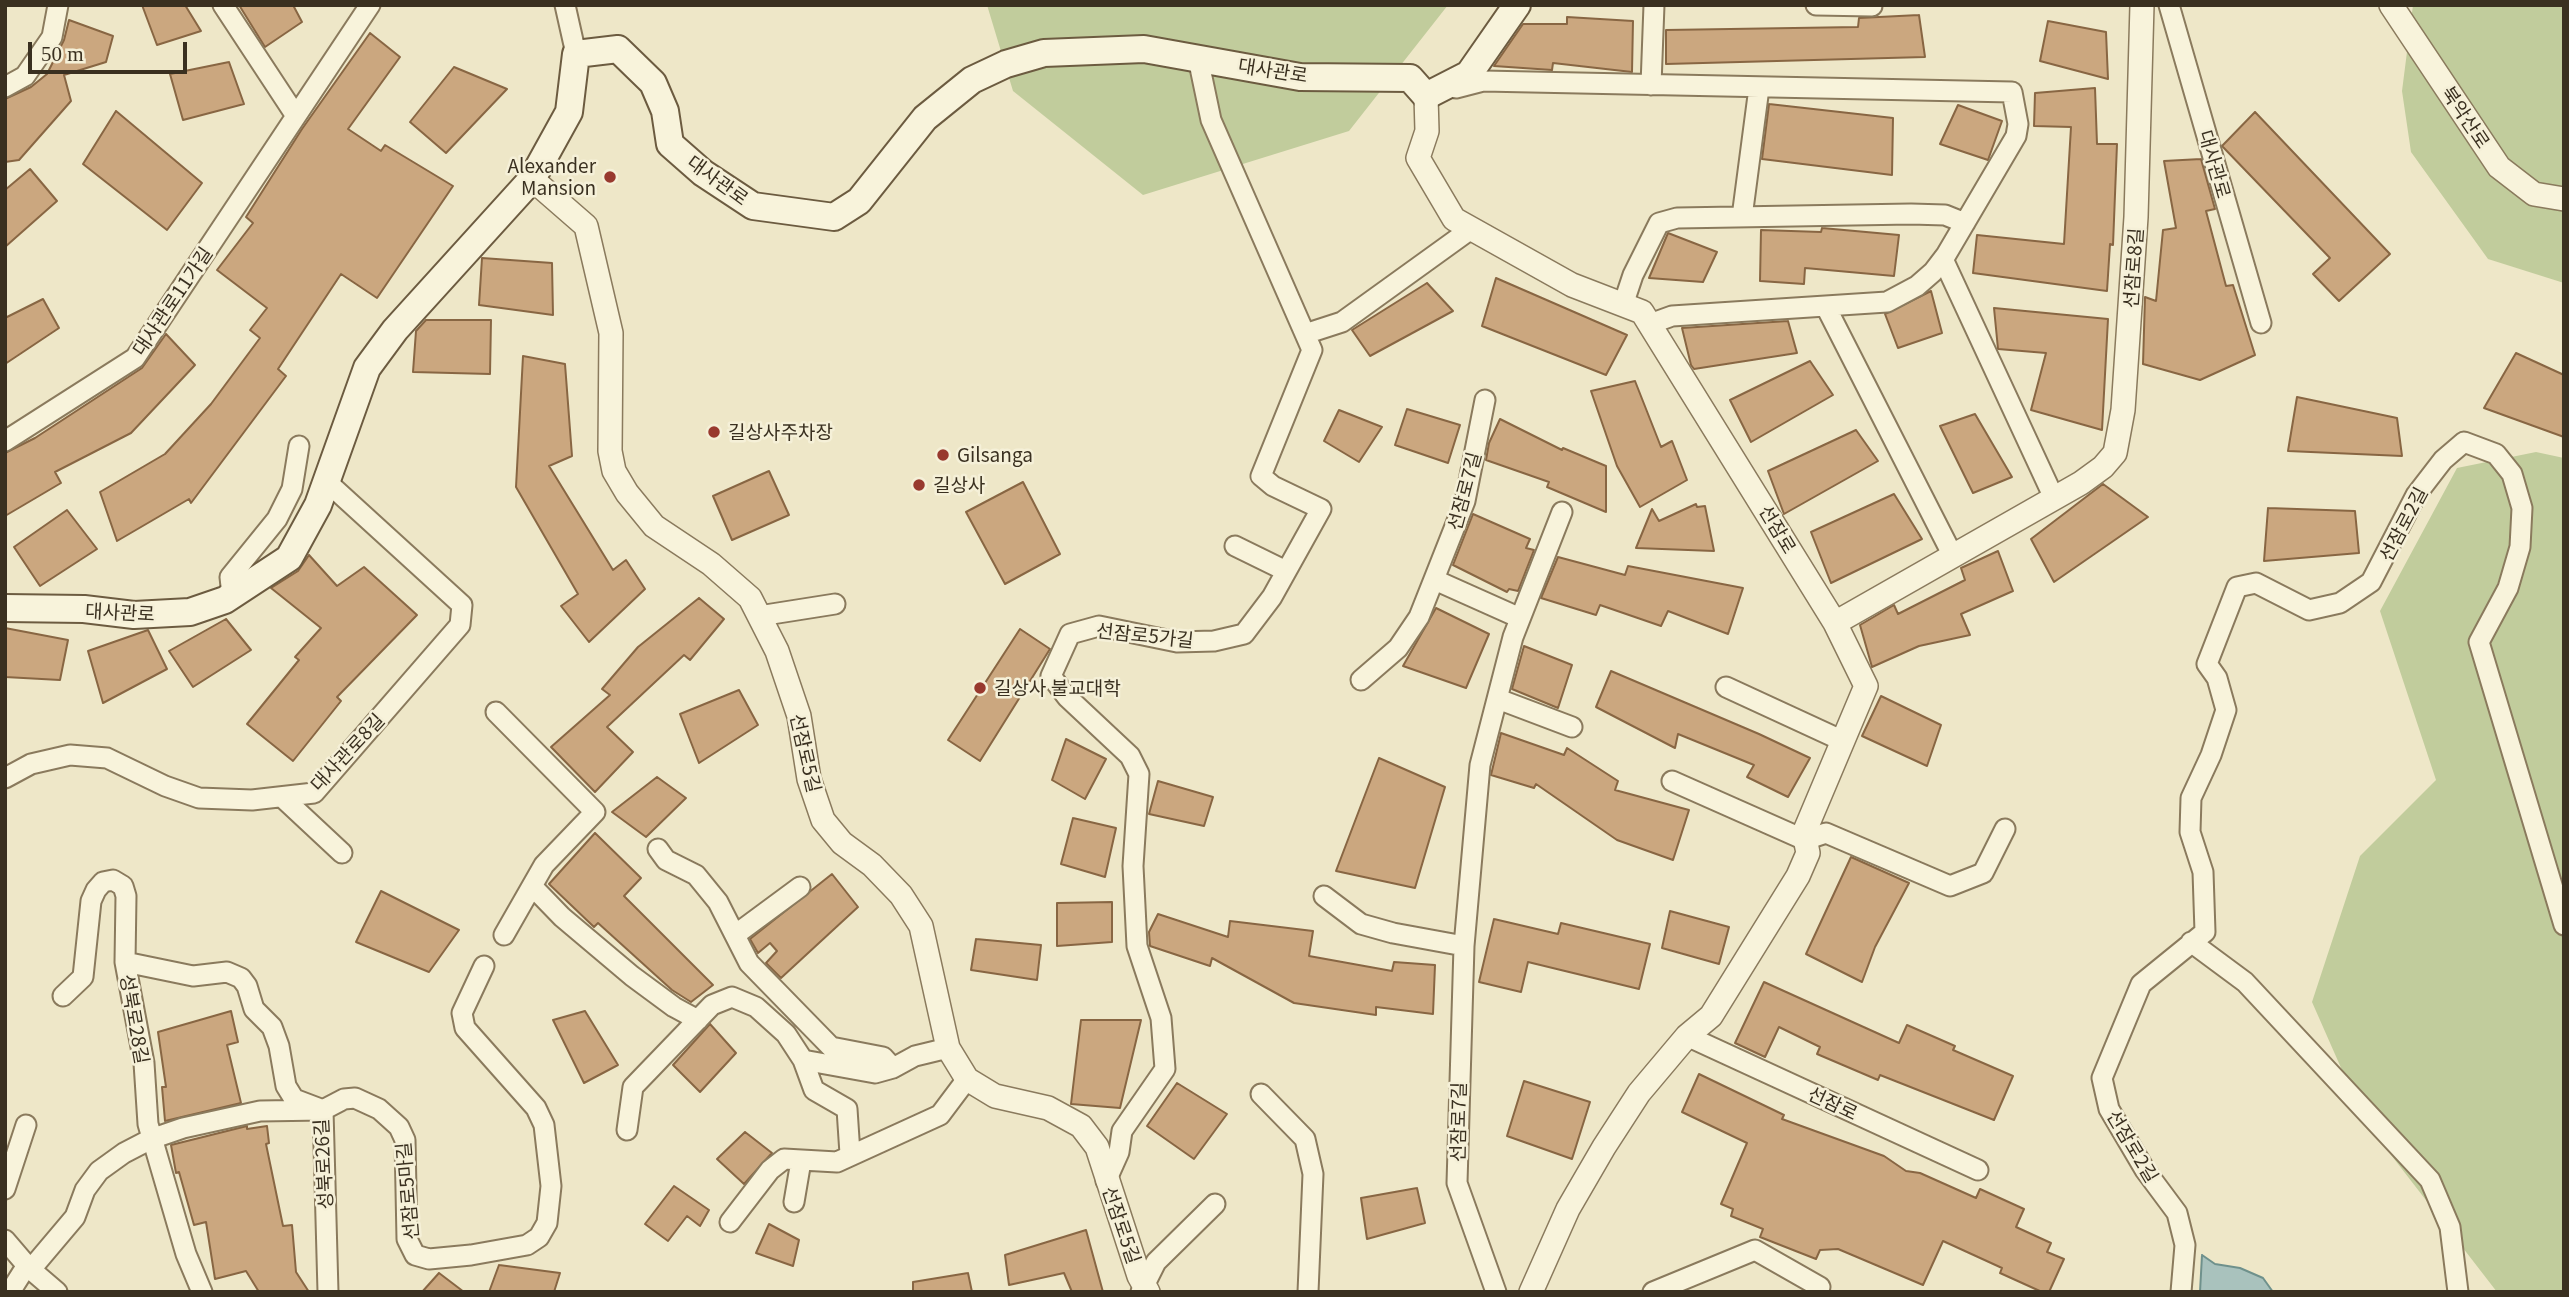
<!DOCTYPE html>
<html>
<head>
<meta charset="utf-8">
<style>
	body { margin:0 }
	#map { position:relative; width:2569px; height:1297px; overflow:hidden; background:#eee7c8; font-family:Georgia,serif }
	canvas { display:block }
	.frame { position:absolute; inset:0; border:7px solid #3a3020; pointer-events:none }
	.scale { position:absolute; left:28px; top:42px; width:159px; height:32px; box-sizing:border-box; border:4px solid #3a3020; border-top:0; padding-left:9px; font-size:21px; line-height:24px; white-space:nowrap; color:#3a3020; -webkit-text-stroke:5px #f5f0d8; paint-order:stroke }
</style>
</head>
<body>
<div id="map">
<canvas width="2569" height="1297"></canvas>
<div class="frame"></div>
<div class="scale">50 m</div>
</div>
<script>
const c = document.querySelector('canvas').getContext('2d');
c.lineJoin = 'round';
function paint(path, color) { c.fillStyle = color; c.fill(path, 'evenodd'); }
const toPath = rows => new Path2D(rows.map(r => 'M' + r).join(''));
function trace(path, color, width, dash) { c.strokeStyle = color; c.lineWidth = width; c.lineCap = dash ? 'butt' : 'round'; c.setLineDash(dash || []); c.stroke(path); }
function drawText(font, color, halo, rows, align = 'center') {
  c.font = font + ' Georgia,"Noto Sans KR",serif'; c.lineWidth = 5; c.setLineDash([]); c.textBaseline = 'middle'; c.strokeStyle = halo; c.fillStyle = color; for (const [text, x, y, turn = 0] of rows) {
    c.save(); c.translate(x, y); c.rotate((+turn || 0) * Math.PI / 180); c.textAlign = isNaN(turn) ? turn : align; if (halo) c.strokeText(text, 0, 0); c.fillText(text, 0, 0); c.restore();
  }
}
const green = toPath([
	[987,5,1448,5,1349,131,1143,195,1013,91],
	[2413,5,2564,5,2564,283,2488,259,2411,152,2402,91],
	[2536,452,2564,458,2564,1292,2497,1292,2364,1120,2312,1002,2360,856,2436,780,2380,611,2457,468]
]);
const water = toPath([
	[2202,1255,2215,1264,2240,1268,2263,1278,2273,1292,2200,1292,2202,1255]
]);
const building = toPath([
	[142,5,185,5,201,31,157,45,142,5],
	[239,5,293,5,302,22,265,47,239,5],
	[1919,15,1925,57,1666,64,1666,30,1858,27,1859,18,1919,15],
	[1567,17,1633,21,1632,72,1553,63,1552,70,1494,66,1523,24,1567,24,1567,17],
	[69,20,113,36,106,62,64,75,71,101,19,160,5,162,5,99,31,87,47,74,64,40,69,20],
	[2048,21,2106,32,2108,79,2040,61,2048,21],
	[370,33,400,57,348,129,381,151,385,145,453,186,377,298,341,274,278,369,286,376,191,503,189,499,117,541,100,492,165,454,211,404,260,338,250,330,267,308,217,270,253,223,246,217,302,129,370,33],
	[229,62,244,104,183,120,170,74,229,62],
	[454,67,507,89,446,153,410,122,454,67],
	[2095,88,2097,144,2117,144,2113,245,2110,244,2107,291,1973,273,1977,235,2064,244,2071,127,2034,126,2035,93,2095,88],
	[1769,104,1893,118,1892,175,1762,159,1769,104],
	[1958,105,2002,121,1988,160,1940,144,1958,105],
	[116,111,202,183,167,230,83,164,116,111],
	[2255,112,2390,254,2339,301,2313,274,2330,258,2222,146,2255,112],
	[2201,159,2215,209,2206,211,2226,286,2233,285,2255,355,2200,380,2143,364,2145,297,2156,301,2163,230,2176,228,2164,161,2201,159],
	[30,169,57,201,5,247,5,190,30,169],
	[1822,228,1899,235,1894,276,1805,268,1804,284,1760,281,1761,230,1821,232,1822,228],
	[1668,233,1717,252,1703,282,1649,278,1668,233],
	[482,258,552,263,553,315,479,305,482,258],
	[1496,278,1627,335,1606,375,1482,326,1496,278],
	[1427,283,1453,311,1370,356,1352,330,1427,283],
	[1931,291,1942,333,1898,348,1885,314,1931,291],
	[43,299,59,328,5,364,5,318,43,299],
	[1994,308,2108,319,2102,430,2031,410,2046,353,1998,349,1994,308],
	[426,320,491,320,490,374,413,372,416,331,426,320],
	[1788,321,1797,353,1694,369,1691,365,1682,328,1788,321],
	[166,334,195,365,131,433,55,472,61,483,5,516,5,453,35,438,142,368,166,334],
	[2516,353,2564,375,2564,437,2484,408,2516,353],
	[523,356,565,364,572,456,549,466,613,570,626,560,645,589,589,642,561,606,578,594,516,487,523,356],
	[1810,361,1833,395,1751,442,1730,400,1810,361],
	[1635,381,1661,447,1672,441,1687,480,1640,507,1617,466,1591,391,1635,381],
	[2297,397,2397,418,2402,456,2288,451,2297,397],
	[1407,409,1460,425,1448,463,1395,445,1407,409],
	[1339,410,1382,427,1359,462,1324,441,1339,410],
	[1975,414,2012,477,1973,493,1940,426,1975,414],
	[1500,419,1562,450,1563,448,1606,466,1606,512,1547,487,1549,482,1486,460,1489,443,1500,419],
	[1856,430,1878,461,1784,514,1768,471,1856,430],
	[769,471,789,515,732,540,713,496,769,471],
	[1023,482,1060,554,1005,584,966,512,1023,482],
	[2103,484,2148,517,2054,582,2031,539,2103,484],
	[1894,494,1922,539,1831,583,1811,532,1894,494],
	[1696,504,1697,507,1705,506,1714,551,1636,548,1652,509,1659,521,1696,504],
	[2268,508,2355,511,2359,553,2264,561,2268,508],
	[67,510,97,549,40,586,14,547,67,510],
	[1473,514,1530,539,1526,548,1534,550,1518,591,1509,589,1507,592,1453,565,1473,514],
	[1998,551,2013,591,1961,614,1970,635,1919,646,1872,667,1860,625,1894,605,1898,614,1965,580,1961,568,1998,551],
	[309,555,337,586,364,567,417,615,337,697,341,701,293,761,247,724,299,660,295,657,321,628,271,588,298,571,309,555],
	[1558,557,1625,575,1628,566,1743,588,1728,634,1668,611,1661,626,1600,605,1596,615,1541,598,1558,557],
	[699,598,724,619,690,660,684,655,607,727,633,752,595,792,551,747,610,695,602,689,638,647,699,598],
	[1436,608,1489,634,1466,688,1403,666,1436,608],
	[226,619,251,650,193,687,169,651,226,619],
	[5,628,68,640,60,680,5,677,5,628],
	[1020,629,1050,649,980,761,948,740,1020,629],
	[148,630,167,669,103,703,88,651,148,630],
	[1524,646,1572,665,1558,708,1512,689,1524,646],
	[1611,671,1759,734,1810,758,1788,797,1747,777,1754,765,1678,734,1675,748,1596,707,1611,671],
	[739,690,758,725,699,763,680,714,739,690],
	[1881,696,1941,725,1927,766,1862,736,1881,696],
	[1501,733,1564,755,1567,748,1618,781,1615,790,1689,810,1673,860,1617,840,1536,784,1534,788,1491,775,1501,733],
	[1066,739,1106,759,1085,799,1052,780,1066,739],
	[1379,758,1445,787,1415,888,1336,871,1379,758],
	[657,777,686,798,646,837,612,812,657,777],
	[1158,781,1213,797,1204,826,1149,814,1158,781],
	[1073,818,1116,828,1105,877,1061,864,1073,818],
	[595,833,641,878,624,896,713,985,691,1002,672,990,598,923,594,927,549,884,595,833],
	[1851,857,1909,883,1875,947,1862,982,1806,954,1851,857],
	[832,874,858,907,781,978,766,963,777,951,770,943,758,953,750,939,832,874],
	[381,891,459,930,429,972,356,942,381,891],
	[1112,902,1112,942,1057,946,1057,903,1112,902],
	[1670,911,1729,927,1719,964,1662,948,1670,911],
	[1158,914,1228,937,1230,921,1313,931,1309,956,1392,971,1394,962,1435,965,1433,1014,1376,1007,1376,1015,1294,1003,1212,958,1210,966,1150,946,1149,932,1158,914],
	[1494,919,1558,934,1561,923,1650,944,1639,989,1528,962,1521,992,1479,982,1494,919],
	[976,939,1041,945,1037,980,971,970,976,939],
	[1764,982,1899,1043,1907,1025,1955,1046,1953,1050,2013,1076,1994,1120,1880,1075,1878,1080,1817,1054,1820,1047,1779,1027,1765,1057,1735,1043,1764,982],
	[231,1011,238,1042,227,1045,241,1103,165,1121,162,1087,166,1087,158,1032,231,1011],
	[585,1011,618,1065,584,1083,553,1020,585,1011],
	[1081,1020,1141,1020,1120,1108,1071,1104,1081,1020],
	[710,1024,736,1053,700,1092,673,1065,710,1024],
	[1699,1074,1784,1115,1782,1119,1884,1156,1906,1171,1920,1173,1976,1198,1980,1189,2024,1209,2016,1227,2051,1243,2047,1252,2064,1259,2049,1292,2042,1292,2000,1273,2002,1268,1943,1241,1923,1285,1838,1249,1820,1250,1816,1259,1760,1237,1763,1229,1731,1216,1733,1209,1721,1204,1747,1143,1682,1112,1699,1074],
	[1524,1081,1590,1102,1572,1159,1507,1136,1524,1081],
	[1177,1083,1227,1114,1194,1159,1147,1126,1177,1083],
	[247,1126,247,1129,267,1126,269,1143,266,1144,283,1226,292,1225,296,1272,309,1292,259,1292,246,1271,215,1279,206,1222,194,1225,179,1172,176,1173,171,1145,247,1126],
	[745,1132,772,1153,744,1184,717,1159,745,1132],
	[674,1186,709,1210,700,1226,687,1216,668,1241,645,1224,674,1186],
	[1417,1188,1425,1223,1367,1239,1361,1198,1417,1188],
	[769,1224,799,1240,793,1266,756,1253,769,1224],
	[1086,1230,1103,1292,1072,1292,1064,1273,1009,1285,1005,1255,1086,1230],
	[499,1265,560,1273,554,1292,489,1292,499,1265],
	[439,1273,464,1292,422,1292,439,1273],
	[968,1273,972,1292,913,1292,913,1282,968,1273]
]);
const minor = toPath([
	[223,5,296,116],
	[565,5,576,54],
	[1816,5,1872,6],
	[2169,5,2261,323],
	[1651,85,1654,5],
	[5,87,25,76,52,37,58,5],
	[1456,88,1483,81,2012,92,2018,124,2016,136,1946,255,1933,272,1917,286,1887,302,1672,316,1650,324],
	[1742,217,1759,88],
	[1943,259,2054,498],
	[1623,305,1633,275,1659,223,1677,218,1911,214,1945,215,1965,223],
	[1826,307,1953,556],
	[1305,334,1342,322,1471,229],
	[5,441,135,358,370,5],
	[1235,546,1286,571],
	[1435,580,1520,618],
	[232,596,230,577,277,519,292,489,299,446],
	[759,616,835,604],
	[1361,680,1398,648,1419,617,1465,501,1485,400],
	[1726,687,1843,741],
	[1498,699,1572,727],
	[496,712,595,812,544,865,504,935],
	[5,778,31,764,70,755,107,758,165,786,199,798,252,800,314,793,460,625,462,605,326,481],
	[1672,781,1805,840,1826,833,1950,886,1983,873,2005,829],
	[282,797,342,853],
	[658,849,666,860,696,875,718,902,749,963,831,1047,883,1057,893,1068],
	[532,886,562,917,632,976,674,1007,698,1020],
	[1324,896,1361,924,1393,933,1464,946],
	[735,935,800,887],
	[2191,942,2245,982,2430,1180,2450,1227,2458,1292],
	[125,962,193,976,227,972,241,978,247,986,254,1009,272,1027,279,1046,286,1086,294,1099,323,1110,328,1292],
	[63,996,83,977,91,901,96,890,103,882,113,880,123,886,126,896,125,962,144,1063,148,1124,186,1254,202,1292],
	[1687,1036,1978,1170],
	[803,1060,875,1073,893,1068,915,1056,948,1048],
	[1261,1094,1305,1139,1313,1174,1308,1292],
	[627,1130,633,1087,712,1005,732,997,756,1007,786,1034,803,1060,814,1090,847,1109,850,1154],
	[1106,1181,1119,1152,1122,1131,1165,1069,1161,1018,1137,946,1133,866,1139,774,1130,756,1067,697,1051,676,1070,634,1099,626,1177,642,1214,641,1244,634,1272,597,1321,509,1273,486,1261,476,1312,350,1211,120,1198,58],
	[5,1189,26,1125],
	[794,1202,801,1161],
	[730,1222,770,1170,784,1159,837,1162,940,1115,967,1079],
	[5,1240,29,1268,57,1292],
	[10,1292,22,1273,37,1262,75,1217,85,1190,99,1171,124,1153,151,1139,183,1128,260,1111,323,1110,344,1099,355,1098,379,1109,399,1127,405,1140,407,1239,415,1255,429,1259,471,1255,527,1245,539,1237,547,1223,551,1186,544,1125,536,1108,465,1028,462,1013,484,966],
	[1141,1292,1156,1262,1215,1204],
	[1496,1292,1457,1183,1464,946,1480,765,1513,637,1562,512],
	[1653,1292,1755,1250,1820,1287],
	[2181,1292,2185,1245,2177,1213,2145,1170,2109,1109,2102,1078,2141,984,2205,932,2203,872,2190,832,2191,798,2211,755,2226,710,2217,678,2207,664,2237,587,2256,583,2309,610,2340,603,2371,582,2416,495,2443,460,2464,442,2496,454,2512,474,2522,508,2520,547,2508,588,2479,642,2564,925]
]);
const tertiary = toPath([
	[2391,5,2499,167,2534,194,2564,199],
	[1426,96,1427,131,1418,158,1454,219,1572,285,1642,312,1835,623,1866,686,1804,833,1808,853,1798,876,1711,1016,1687,1036,1639,1093,1604,1147,1568,1209,1531,1292],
	[532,179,586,226,611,333,610,451,614,471,627,493,654,526,711,564,750,598,777,651,799,716,809,779,823,820,842,843,872,865,901,895,921,926,948,1048,967,1079,995,1096,1048,1108,1081,1126,1097,1147,1139,1276,1148,1292],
	[1835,623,2081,483,2103,467,2115,453,2123,410,2136,217,2142,5]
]);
const secondary = toPath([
	[5,608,84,609,134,615,190,612,225,600,289,558,318,505,367,368,395,330,532,179,569,112,576,54,618,49,653,83,665,111,670,144,703,173,753,206,834,217,859,201,925,118,972,80,1006,64,1044,53,1144,49,1300,77,1410,78,1426,96,1469,74,1517,5]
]);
const markers = [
	[610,177,7,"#98392e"],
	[714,432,7,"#98392e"],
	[943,455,7,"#98392e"],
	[919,485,7,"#98392e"],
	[980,688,7,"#98392e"]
];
const streetNames = [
	["대사관로",1273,70,9],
	["북악산로",2466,117,56],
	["대사관로",2215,164,74],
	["대사관로",718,180,36],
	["선잠로8길",2133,268,-86],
	["대사관로11가길",172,301,-56],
	["선잠로7길",1464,491,-75],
	["선잠로2길",2403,524,-62],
	["선잠로",1778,529,59],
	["대사관로",120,612,3],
	["선잠로5가길",1145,635,6],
	["대사관로8길",347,752,-47],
	["선잠로5길",806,753,77],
	["성북로28길",135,1019,80],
	["선잠로",1833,1103,25],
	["선잠로7길",1458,1122,-89],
	["선잠로2길",2133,1146,59],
	["성북로26길",323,1164,-93],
	["선잠로5마길",407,1191,-95],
	["선잠로5길",1122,1225,71]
];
const poiNames = [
	["Alexander",596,166,"right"],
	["Mansion",596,188,"right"],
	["길상사주차장",728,432],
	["Gilsanga",957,455],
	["길상사",933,485],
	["길상사 불교대학",994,688]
];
paint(green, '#c1cc9c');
paint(water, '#a9c2bd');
trace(water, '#6f918c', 2);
paint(building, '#cba77f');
trace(building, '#886643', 2);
trace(minor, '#8a7a5d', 23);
trace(tertiary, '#8a7a5d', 26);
trace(secondary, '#6c5b40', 30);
trace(minor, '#f8f3db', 19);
trace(tertiary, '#f8f3db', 23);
trace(secondary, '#f8f3db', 26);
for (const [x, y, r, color] of markers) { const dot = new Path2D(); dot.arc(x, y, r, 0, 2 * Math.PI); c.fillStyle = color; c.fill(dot); trace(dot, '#f5f0d8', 2.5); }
drawText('19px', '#3a3020', '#f5f0d8', streetNames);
drawText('19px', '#3a3020', '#f5f0d8', poiNames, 'left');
</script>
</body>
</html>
